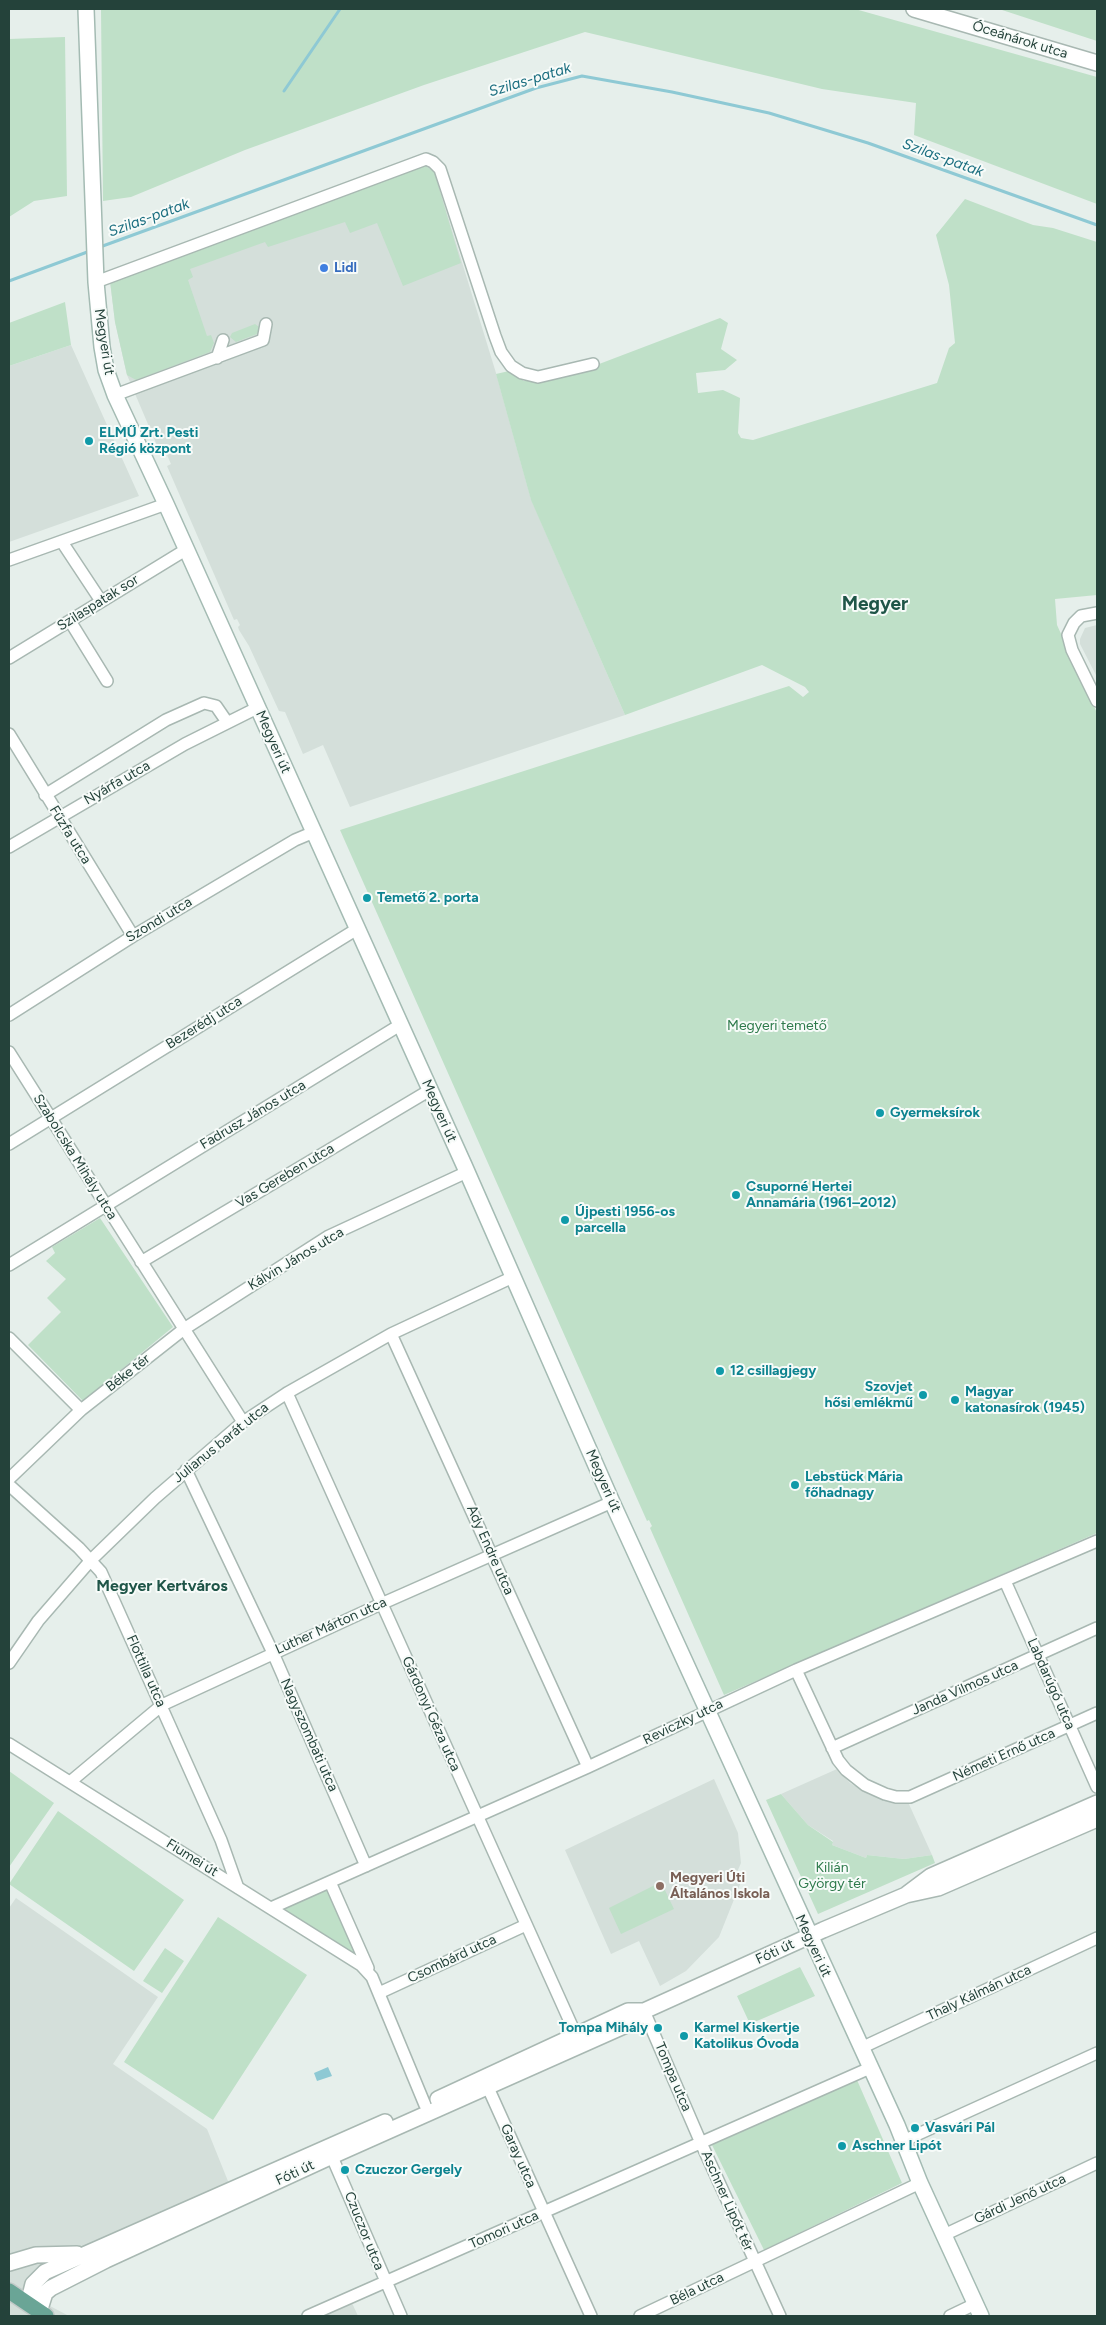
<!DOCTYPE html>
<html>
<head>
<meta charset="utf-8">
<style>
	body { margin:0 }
	#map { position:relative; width:1106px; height:2325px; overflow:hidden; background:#e6efeb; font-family:Figtree,sans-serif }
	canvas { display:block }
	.frame { position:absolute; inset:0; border:10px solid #24423a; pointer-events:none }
</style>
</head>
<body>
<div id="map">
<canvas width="1106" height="2325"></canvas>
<div class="frame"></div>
</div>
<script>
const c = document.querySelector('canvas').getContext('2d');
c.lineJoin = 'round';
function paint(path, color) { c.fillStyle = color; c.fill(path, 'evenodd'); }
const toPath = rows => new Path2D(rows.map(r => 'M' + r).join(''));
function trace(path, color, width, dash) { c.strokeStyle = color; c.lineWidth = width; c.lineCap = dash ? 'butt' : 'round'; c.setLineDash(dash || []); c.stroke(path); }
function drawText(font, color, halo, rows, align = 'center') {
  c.font = font + ' Figtree,sans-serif'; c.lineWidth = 4; c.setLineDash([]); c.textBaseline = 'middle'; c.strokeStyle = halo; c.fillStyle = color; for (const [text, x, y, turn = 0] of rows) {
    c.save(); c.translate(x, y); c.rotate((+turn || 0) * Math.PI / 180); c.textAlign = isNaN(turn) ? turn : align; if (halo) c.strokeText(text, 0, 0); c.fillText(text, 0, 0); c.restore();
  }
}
const built = toPath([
	[429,167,434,171,496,373,531,499,625,715,350,807,323,745,303,754,285,712,279,711,249,646,239,630,238,627,240,625,237,619,234,620,167,466,171,464,167,455,162,457,127,375,115,322,110,281],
	[71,345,139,496,9,542,9,366],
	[1097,625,1097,677,1080,644,1080,639,1085,628],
	[837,1769,850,1783,868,1794,891,1802,908,1802,932,1855,904,1859,867,1855,866,1858,832,1845,833,1841,808,1825,781,1794],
	[714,1779,738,1833,741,1863,734,1879,741,1882,719,1937,686,1971,660,1986,639,1941,611,1954,565,1850],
	[16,1898,158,1997,113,2064,207,2129,238,2206,52,2292,50,2306,69,2316,9,2316,9,1908],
	[352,2303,358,2316,318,2316]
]);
const green = toPath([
	[101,9,855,9,1097,77,1097,204,914,135,916,103,822,89,585,32,424,85,245,150,131,197,103,201],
	[999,9,1097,9,1097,41],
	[65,37,67,196,34,201,9,217,9,39],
	[423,165,434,171,461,263,403,286,377,223,350,233,345,222,268,247,265,242,190,269,193,277,188,280,207,336,211,335,214,343,210,352,136,380,127,375,115,322,110,281],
	[965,199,1033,225,1053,228,1097,242,1097,595,1055,599,1057,625,1097,713,1097,1533,724,1695,650,1528,652,1526,649,1520,647,1521,340,830,789,686,803,697,809,692,805,687,762,665,625,715,531,500,496,374,509,371,524,381,546,381,565,377,720,318,728,323,721,349,737,360,725,370,696,373,698,393,723,390,740,398,738,433,741,438,753,440,937,383,949,348,955,343,949,285,936,235],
	[65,302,71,345,9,366,9,323],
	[255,324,259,327,257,334,236,342,230,337,232,333],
	[100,1218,173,1327,83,1401,28,1345,61,1312,47,1298,66,1279,46,1261,55,1253,52,1247],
	[9,1771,54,1803,9,1867],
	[781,1794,808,1825,833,1842,832,1845,866,1858,867,1855,904,1859,932,1855,935,1863,818,1914,766,1800],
	[58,1811,184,1900,134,1971,9,1884],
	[330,1882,360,1949,353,1958,271,1908],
	[661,1882,674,1909,621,1934,609,1908],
	[218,1917,307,1975,213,2120,124,2062],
	[165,1948,184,1961,162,1993,143,1981],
	[800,1967,815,1996,750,2024,737,1996],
	[857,2080,902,2183,764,2250,712,2145]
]);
const water = toPath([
	[328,2067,332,2076,317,2081,314,2073]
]);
const stream = toPath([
	[284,91,340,9],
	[100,247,536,88,582,76,672,92,769,113,868,143,1097,225],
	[9,281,90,251]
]);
const minor = toPath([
	[96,282,426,159,433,162,440,169,495,336,501,352,511,366,522,373,538,377,593,364],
	[217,358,223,340],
	[115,395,263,340,266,324],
	[62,542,101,601],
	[9,560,166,504],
	[1097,613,1081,616,1074,623,1068,635,1072,650,1097,701],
	[70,621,107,681],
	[9,658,187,549],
	[9,734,133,936],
	[45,795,166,720,204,703,216,706,227,722],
	[9,847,185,744,257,708],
	[9,1015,133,936,295,840,314,832],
	[9,1052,243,1422],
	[9,1144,357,929],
	[141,1262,430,1090],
	[9,1265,400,1025],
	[391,1334,588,1767],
	[9,1338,81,1410],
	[287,1393,576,2035],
	[186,1470,273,1653,366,1866],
	[9,1479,81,1410,184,1329,329,1236,467,1172],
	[9,1485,79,1548,101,1572,221,1840,238,1888],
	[1005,1581,1097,1787],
	[9,1663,38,1621,91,1560,155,1498,243,1422,287,1393,391,1334,513,1277],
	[796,1670,838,1760,846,1770,865,1785,885,1794,896,1797,910,1797,1097,1713],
	[9,1744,361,1965,372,1977,425,2105],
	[832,1748,1097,1628],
	[70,1782,162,1705,381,1604,612,1502],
	[330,1882,368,1968],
	[271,1908,588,1767,796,1670,1097,1541],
	[379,1993,526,1925],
	[644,2011,701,2143,780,2316],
	[861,2048,1097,1938],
	[485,2081,591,2316],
	[903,2141,1097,2053],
	[329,2150,401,2316],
	[944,2235,1097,2163],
	[308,2316,870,2068],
	[640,2316,920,2183],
	[950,2316,975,2304]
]);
const tertiary = toPath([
	[914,9,1097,63],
	[907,1894,931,1876,1097,1803],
	[438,2099,628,2011,644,2011],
	[9,2263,36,2255,77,2254],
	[39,2312,45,2293,51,2288,106,2260,332,2156,633,2022,644,2011,823,1930,906,1895,938,1888,1097,1819],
	[39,2312,33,2301,31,2292,33,2284,45,2272,385,2122]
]);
const secondary = toPath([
	[86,9,96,282,102,347,106,370,115,395,166,504,464,1165,612,1502,897,2125,920,2183,981,2316]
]);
const primary = toPath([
	[9,2291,46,2316]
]);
const markers = [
	[324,268,5,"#3f7fe0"],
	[89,441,5,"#0f9aa8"],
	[367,898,5,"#0f9aa8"],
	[880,1113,5,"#0f9aa8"],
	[736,1195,5,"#0f9aa8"],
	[565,1220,5,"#0f9aa8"],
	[720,1371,5,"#0f9aa8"],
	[923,1395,5,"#0f9aa8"],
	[955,1400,5,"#0f9aa8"],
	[795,1485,5,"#0f9aa8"],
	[660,1886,5,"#8d6e63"],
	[658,2028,5,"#0f9aa8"],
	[684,2036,5,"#0f9aa8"],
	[915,2128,5,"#0f9aa8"],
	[842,2146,5,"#0f9aa8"],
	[345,2170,5,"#0f9aa8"]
];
const streetNames = [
	["Óceánárok utca",1020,40,17],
	["Megyeri út",104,342,81],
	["Szilaspatak sor",98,603,-32],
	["Megyeri út",273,742,66],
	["Nyárfa utca",117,783,-30],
	["Fűzfa utca",70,835,58],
	["Szondi utca",159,920,-31],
	["Bezerédj utca",204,1023,-32],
	["Megyeri út",439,1111,66],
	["Fadrusz János utca",253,1115,-31],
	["Szabolcska Mihály utca",75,1157,58],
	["Vas Gereben utca",285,1176,-31],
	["Kálvin János utca",296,1259,-31],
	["Béke tér",128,1373,-38],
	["Julianus barát utca",221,1443,-39],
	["Megyeri út",603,1481,66],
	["Ady Endre utca",490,1550,66],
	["Luther Márton utca",331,1626,-24],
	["Flottilla utca",146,1671,66],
	["Labdarúgó utca",1051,1684,66],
	["Janda Vilmos utca",965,1688,-24],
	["Gárdonyi Géza utca",431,1714,66],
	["Reviczky utca",683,1722,-26],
	["Nagyszombati utca",309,1735,66],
	["Németi Ernő utca",1004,1755,-24],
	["Fiumei út",192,1858,32],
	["Megyeri út",813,1946,65],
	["Fóti út",775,1952,-25],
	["Csombárd utca",452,1959,-25],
	["Thaly Kálmán utca",979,1993,-25],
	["Tompa utca",673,2077,67],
	["Garay utca",518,2156,66],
	["Fóti út",295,2173,-25],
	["Gárdi Jenő utca",1020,2199,-25],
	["Aschner Lipót tér",727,2201,66],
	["Tomori utca",504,2230,-24],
	["Czuczor utca",364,2231,68],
	["Béla utca",697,2289,-26]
];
const shopNames = [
	["Lidl",334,268]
];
const cultureNames = [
	["ELMŰ Zrt. Pesti",99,433],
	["Régió központ",99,449],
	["Temető 2. porta",377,898],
	["Gyermeksírok",890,1113],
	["Csuporné Hertei",746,1187],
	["Annamária (1961–2012)",746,1203],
	["Újpesti 1956-os",575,1212],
	["parcella",575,1228],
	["12 csillagjegy",730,1371],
	["Szovjet",913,1387,"right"],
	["hősi emlékmű",913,1403,"right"],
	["Magyar",965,1392],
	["katonasírok (1945)",965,1408],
	["Lebstück Mária",805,1477],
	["főhadnagy",805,1493],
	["Tompa Mihály",648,2028,"right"],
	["Karmel Kiskertje",694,2028],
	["Katolikus Óvoda",694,2044],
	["Vasvári Pál",925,2128],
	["Aschner Lipót",852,2146],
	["Czuczor Gergely",355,2170]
];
const parkNames = [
	["Megyeri temető",777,1026],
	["Kilián",832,1868],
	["György tér",832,1884]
];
const educationNames = [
	["Megyeri Úti",670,1878],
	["Általános Iskola",670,1894]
];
const waterNames = [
	["Szilas-patak",530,80,-17],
	["Szilas-patak",943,158,20],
	["Szilas-patak",149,218,-20]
];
const quarterNames = [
	["Megyer Kertváros",162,1586]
];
const districtNames = [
	["Megyer",875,604]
];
paint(built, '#d4dfda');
paint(green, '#bfe0c8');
paint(water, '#8ec9d4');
trace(stream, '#8ec9d4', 3);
trace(minor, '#a8b8b2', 14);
trace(tertiary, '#a8b8b2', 18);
trace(secondary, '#a4bbb3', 18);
trace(primary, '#c2cac8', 18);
trace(minor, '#fff', 11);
trace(tertiary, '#fff', 15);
trace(secondary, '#fff', 15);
trace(primary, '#6aa596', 15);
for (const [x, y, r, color] of markers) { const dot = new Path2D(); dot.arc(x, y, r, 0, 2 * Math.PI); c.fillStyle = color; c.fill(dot); trace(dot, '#f7fbf9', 2); }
drawText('14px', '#24423a', '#f7fbf9', streetNames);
drawText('bold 14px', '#366cbe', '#f7fbf9', shopNames, 'left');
drawText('bold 14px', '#0d838f', '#f7fbf9', cultureNames, 'left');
drawText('14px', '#2d7a4b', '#f7fbf9', parkNames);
drawText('bold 14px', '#785e54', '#f7fbf9', educationNames, 'left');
drawText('italic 15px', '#1c6f80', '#f7fbf9', waterNames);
drawText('bold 16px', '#1f5548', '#f7fbf9', quarterNames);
drawText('bold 19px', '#1f5548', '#f7fbf9', districtNames);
</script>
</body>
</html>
